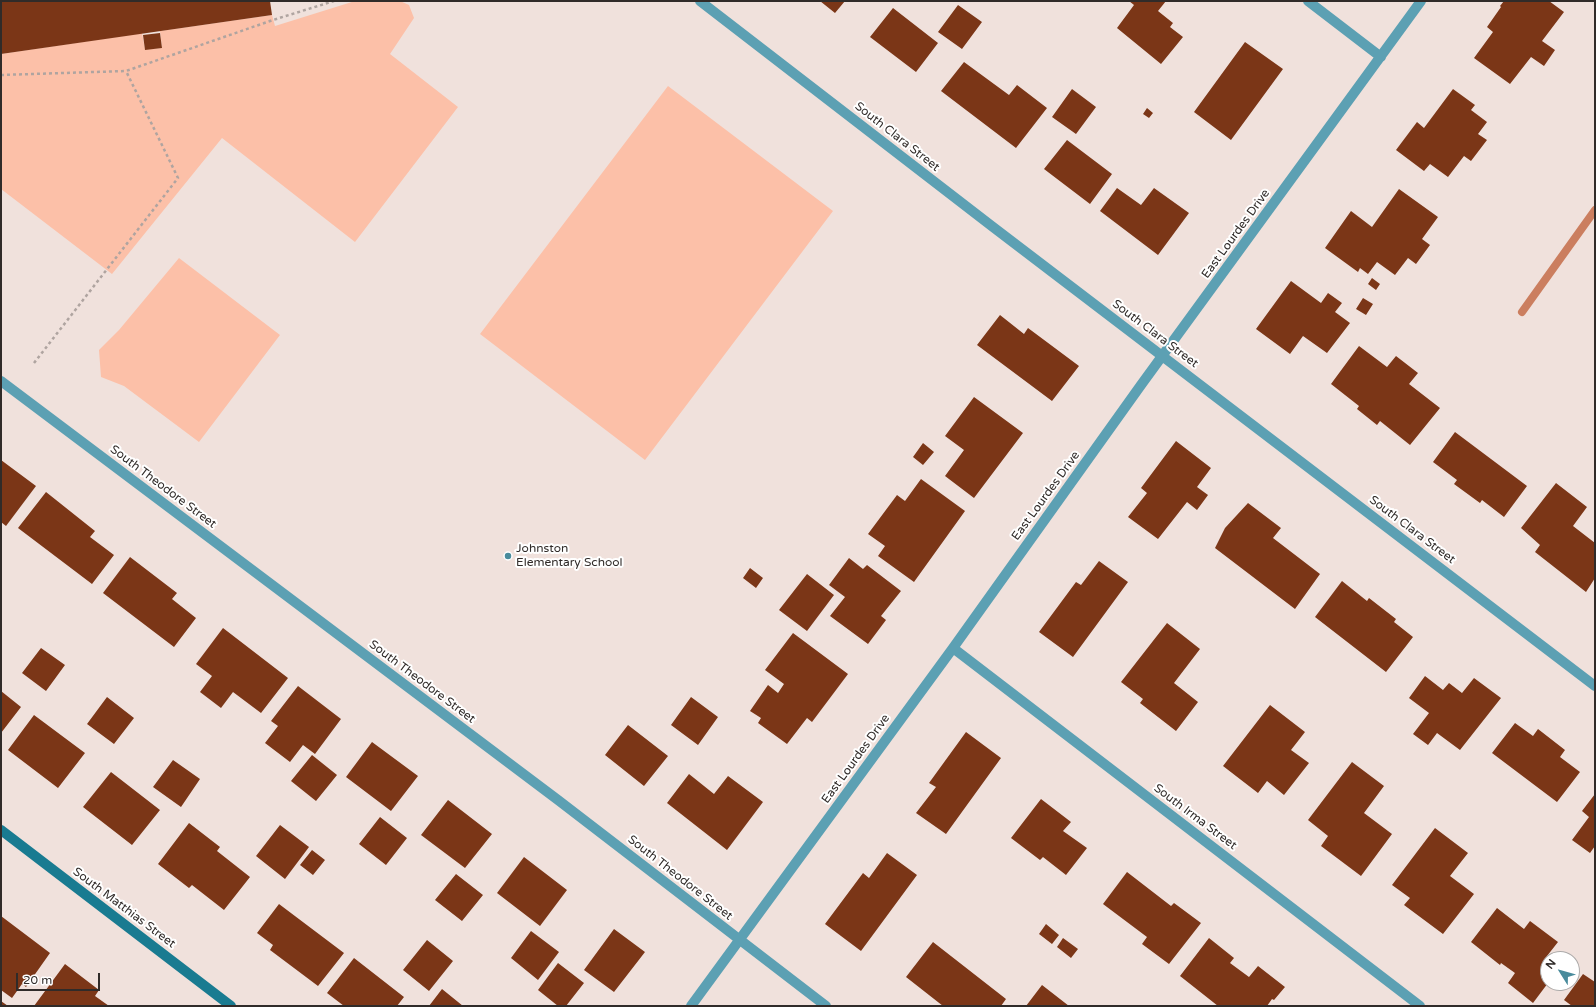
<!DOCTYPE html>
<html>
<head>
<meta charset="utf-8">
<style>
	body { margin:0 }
	#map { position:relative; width:1596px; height:1007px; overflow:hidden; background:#f0e1dc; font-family:"Varela Round",sans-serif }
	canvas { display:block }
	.frame { position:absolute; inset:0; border:2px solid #302b29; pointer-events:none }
	.north { position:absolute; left:1540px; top:951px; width:40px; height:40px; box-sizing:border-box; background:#fff; border:1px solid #acaaa9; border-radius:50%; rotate:307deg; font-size:11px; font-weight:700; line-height:16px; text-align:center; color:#302b29 }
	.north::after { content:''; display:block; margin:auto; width:14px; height:18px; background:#498b9c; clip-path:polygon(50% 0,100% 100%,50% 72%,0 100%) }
	.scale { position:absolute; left:16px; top:973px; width:84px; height:18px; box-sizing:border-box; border:2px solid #302b29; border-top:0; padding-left:5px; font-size:12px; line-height:14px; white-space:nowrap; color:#302b29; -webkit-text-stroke:3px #fff; paint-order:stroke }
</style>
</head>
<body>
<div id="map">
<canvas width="1596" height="1007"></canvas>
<div class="frame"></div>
<div class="north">N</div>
<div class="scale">20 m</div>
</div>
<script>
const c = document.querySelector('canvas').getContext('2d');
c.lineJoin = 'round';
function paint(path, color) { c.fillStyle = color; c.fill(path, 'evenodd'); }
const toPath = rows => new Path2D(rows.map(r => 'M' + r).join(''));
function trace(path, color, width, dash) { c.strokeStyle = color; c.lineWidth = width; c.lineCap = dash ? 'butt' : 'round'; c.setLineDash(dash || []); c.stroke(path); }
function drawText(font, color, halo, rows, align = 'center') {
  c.font = font + ' "Varela Round",sans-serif'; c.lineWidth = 4; c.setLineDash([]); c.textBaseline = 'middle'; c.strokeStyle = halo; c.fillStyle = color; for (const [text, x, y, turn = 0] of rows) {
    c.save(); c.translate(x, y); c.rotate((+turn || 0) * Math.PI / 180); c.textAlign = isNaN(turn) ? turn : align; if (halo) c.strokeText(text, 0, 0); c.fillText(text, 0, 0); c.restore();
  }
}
const green = toPath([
	[355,1,400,1,409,5,414,18,390,54,458,107,355,242,222,138,112,274,1,189,1,54,142,33,145,49,162,48,160,31,272,15,275,26],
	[668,86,833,211,645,460,480,334],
	[179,258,280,335,199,442,124,386,101,377,99,350,119,330]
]);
const stream = toPath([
	[1522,312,1595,210]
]);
const building = toPath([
	[1,1,270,1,272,15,1,54],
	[820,1,845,1,835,13],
	[1129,1,1166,1,1158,11,1173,23,1170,27,1183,37,1161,64,1117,28,1134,5],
	[1504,1,1549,1,1564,12,1542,41,1555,50,1544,66,1531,57,1510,84,1474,58,1493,32,1487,27,1501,7,1500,6],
	[958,5,982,22,962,49,938,32],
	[893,8,938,43,916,72,870,37],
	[160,33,162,48,145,50,143,35],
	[1245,42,1283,69,1231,140,1194,112],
	[964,62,1009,95,1017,85,1047,108,1016,148,941,91],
	[1072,89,1096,107,1076,134,1052,117],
	[1453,89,1475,105,1471,110,1487,122,1478,134,1487,140,1471,161,1464,156,1448,177,1430,164,1424,171,1396,150,1417,122,1424,128],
	[1147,108,1153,113,1149,118,1143,114],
	[1067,140,1112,174,1090,204,1044,169],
	[1117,188,1141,205,1154,188,1189,213,1158,255,1100,211],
	[1399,189,1438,217,1422,239,1430,245,1416,264,1408,258,1395,275,1377,262,1368,274,1360,268,1358,272,1325,248,1351,211,1372,227],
	[1372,278,1380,284,1376,290,1368,284],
	[1291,281,1321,303,1328,293,1342,303,1335,312,1350,323,1327,353,1303,336,1290,354,1256,329],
	[1363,298,1373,304,1366,315,1356,309],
	[1000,315,1024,334,1028,328,1079,366,1052,401,977,345],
	[1359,346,1387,367,1396,356,1418,373,1409,384,1440,408,1410,445,1380,421,1377,425,1357,409,1359,406,1331,384],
	[974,397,1023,433,974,498,945,476,964,450,945,436],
	[1455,432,1527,486,1504,517,1482,500,1480,503,1454,484,1457,480,1433,462],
	[1176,441,1211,468,1197,487,1208,495,1197,510,1187,502,1158,539,1128,517,1147,493,1141,488],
	[923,443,934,452,923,465,913,457],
	[1,460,36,486,6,526,1,522],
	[921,479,965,511,914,582,878,556,885,546,868,534,897,495,905,501],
	[1556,483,1587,507,1573,526,1595,543,1595,578,1586,592,1535,552,1540,545,1521,528],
	[46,492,95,531,90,537,114,555,92,584,18,528],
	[1248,503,1281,528,1273,538,1320,574,1295,609,1215,548,1225,528],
	[130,557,177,593,172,599,196,618,174,647,103,593],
	[849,558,863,569,867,565,901,591,881,616,886,620,868,644,830,616,845,597,829,585],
	[1099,561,1128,582,1073,657,1039,632,1076,582,1081,585],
	[750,568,763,578,756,588,743,578],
	[807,574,834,595,807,631,779,610],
	[1342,581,1367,601,1369,598,1396,619,1394,622,1413,637,1386,672,1315,617],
	[1167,623,1200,649,1174,683,1198,702,1176,731,1140,703,1143,699,1121,682],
	[223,628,288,678,261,713,233,692,221,708,200,692,212,676,196,664],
	[793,633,848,674,812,722,807,718,787,744,758,723,761,718,750,711,768,685,778,693,784,684,765,670],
	[41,648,65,665,46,691,22,673],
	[1425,676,1443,690,1449,683,1462,693,1474,678,1501,698,1460,750,1437,733,1428,745,1413,734,1429,713,1409,698],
	[298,686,341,719,315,754,303,745,290,762,265,743,278,726,271,721],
	[1,691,21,707,1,733],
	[107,697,134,718,114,744,87,724],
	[691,697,718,717,698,745,671,725],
	[1270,705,1305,732,1291,750,1309,763,1284,795,1267,781,1258,793,1223,766],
	[34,715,85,753,58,788,8,750],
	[1515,723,1533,736,1538,729,1565,750,1560,757,1580,772,1557,802,1492,753],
	[628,725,668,756,644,786,605,755],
	[966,732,1001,758,946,834,916,813,936,787,929,783],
	[372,742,418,776,391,811,346,777],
	[312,755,337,775,316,801,291,781],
	[173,760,200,779,181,807,153,787],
	[1352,762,1384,786,1364,813,1392,834,1361,876,1321,846,1328,836,1308,820],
	[111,772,160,810,132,845,83,807],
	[689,774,714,794,728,776,763,802,727,850,667,803],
	[1595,794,1595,846,1590,853,1572,840,1589,817,1582,811],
	[1041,799,1071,822,1063,831,1087,848,1066,875,1043,857,1040,860,1011,838],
	[448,800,492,834,465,868,421,835],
	[380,817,407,838,386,865,359,844],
	[189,823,220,847,217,851,250,877,224,910,192,885,189,888,158,864],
	[280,825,309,847,285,879,256,856],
	[1435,828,1468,853,1450,876,1474,894,1443,934,1404,905,1410,898,1392,885],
	[312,850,325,860,313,875,300,865],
	[887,853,917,875,861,951,825,924,863,873,869,878],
	[524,857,567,890,540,926,497,893],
	[1127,872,1171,906,1174,903,1201,923,1169,964,1142,944,1147,937,1103,904],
	[456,874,483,895,462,921,435,900],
	[279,904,344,953,318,986,270,950,273,945,257,933],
	[1497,908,1524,929,1530,921,1558,942,1547,956,1551,959,1548,959,1548,983,1533,1003,1508,983,1515,973,1501,963,1500,965,1471,942],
	[1,916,50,953,26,987,22,984,12,998,1,990],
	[1046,924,1059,935,1052,944,1039,934],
	[614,929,645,952,614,992,584,970],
	[531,931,559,952,538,980,511,958],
	[1063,938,1078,949,1071,958,1057,947],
	[1209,938,1234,958,1230,963,1249,977,1258,966,1285,987,1274,1000,1272,999,1267,1006,1218,1006,1180,976],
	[427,940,453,961,429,991,403,970],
	[933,942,1006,999,1001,1006,943,1006,906,977],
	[354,958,404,997,397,1006,344,1006,327,993],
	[558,963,584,983,566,1006,558,1006,538,990],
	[65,964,99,990,95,996,109,1006,34,1006],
	[1583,974,1595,982,1595,1006,1572,1006,1564,1000],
	[1042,985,1069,1006,1026,1006],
	[442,989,463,1006,429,1006],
	[1,1001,8,1006,1,1006]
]);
const path = toPath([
	[1,75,126,71,273,20,334,1],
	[34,363,178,178,126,71]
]);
const street = toPath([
	[700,1,993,227,1595,686],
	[1308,1,1381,57],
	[1,381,558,800,826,1006],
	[953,648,1420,1006],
	[691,1006,953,648,1141,385,1421,1]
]);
const secondary = toPath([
	[1,830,231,1006]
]);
const markers = [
	[508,556,4,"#498b9c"]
];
const streetNames = [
	["South Clara Street",897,137,38],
	["East Lourdes Drive",1236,234,-54],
	["South Clara Street",1155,334,37],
	["South Theodore Street",163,487,37],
	["East Lourdes Drive",1046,496,-54],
	["South Clara Street",1412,530,37],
	["South Theodore Street",422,682,37],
	["East Lourdes Drive",856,759,-54],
	["South Irma Street",1195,817,37],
	["South Theodore Street",680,878,38],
	["South Matthias Street",124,908,37]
];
const poiNames = [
	["Johnston",516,549],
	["Elementary School",516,563]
];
paint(green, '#fcc0a8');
trace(stream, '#cb7e5f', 8);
paint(building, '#7b3617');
trace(path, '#afa4a0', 2.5, [3, 3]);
trace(street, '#5ca0b3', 10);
trace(secondary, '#197b91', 10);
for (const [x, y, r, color] of markers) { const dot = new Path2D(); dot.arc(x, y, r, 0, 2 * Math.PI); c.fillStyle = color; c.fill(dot); trace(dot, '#fff', 1.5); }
drawText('12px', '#302b29', '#fff', streetNames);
drawText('12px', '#302b29', '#fff', poiNames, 'left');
</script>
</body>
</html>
